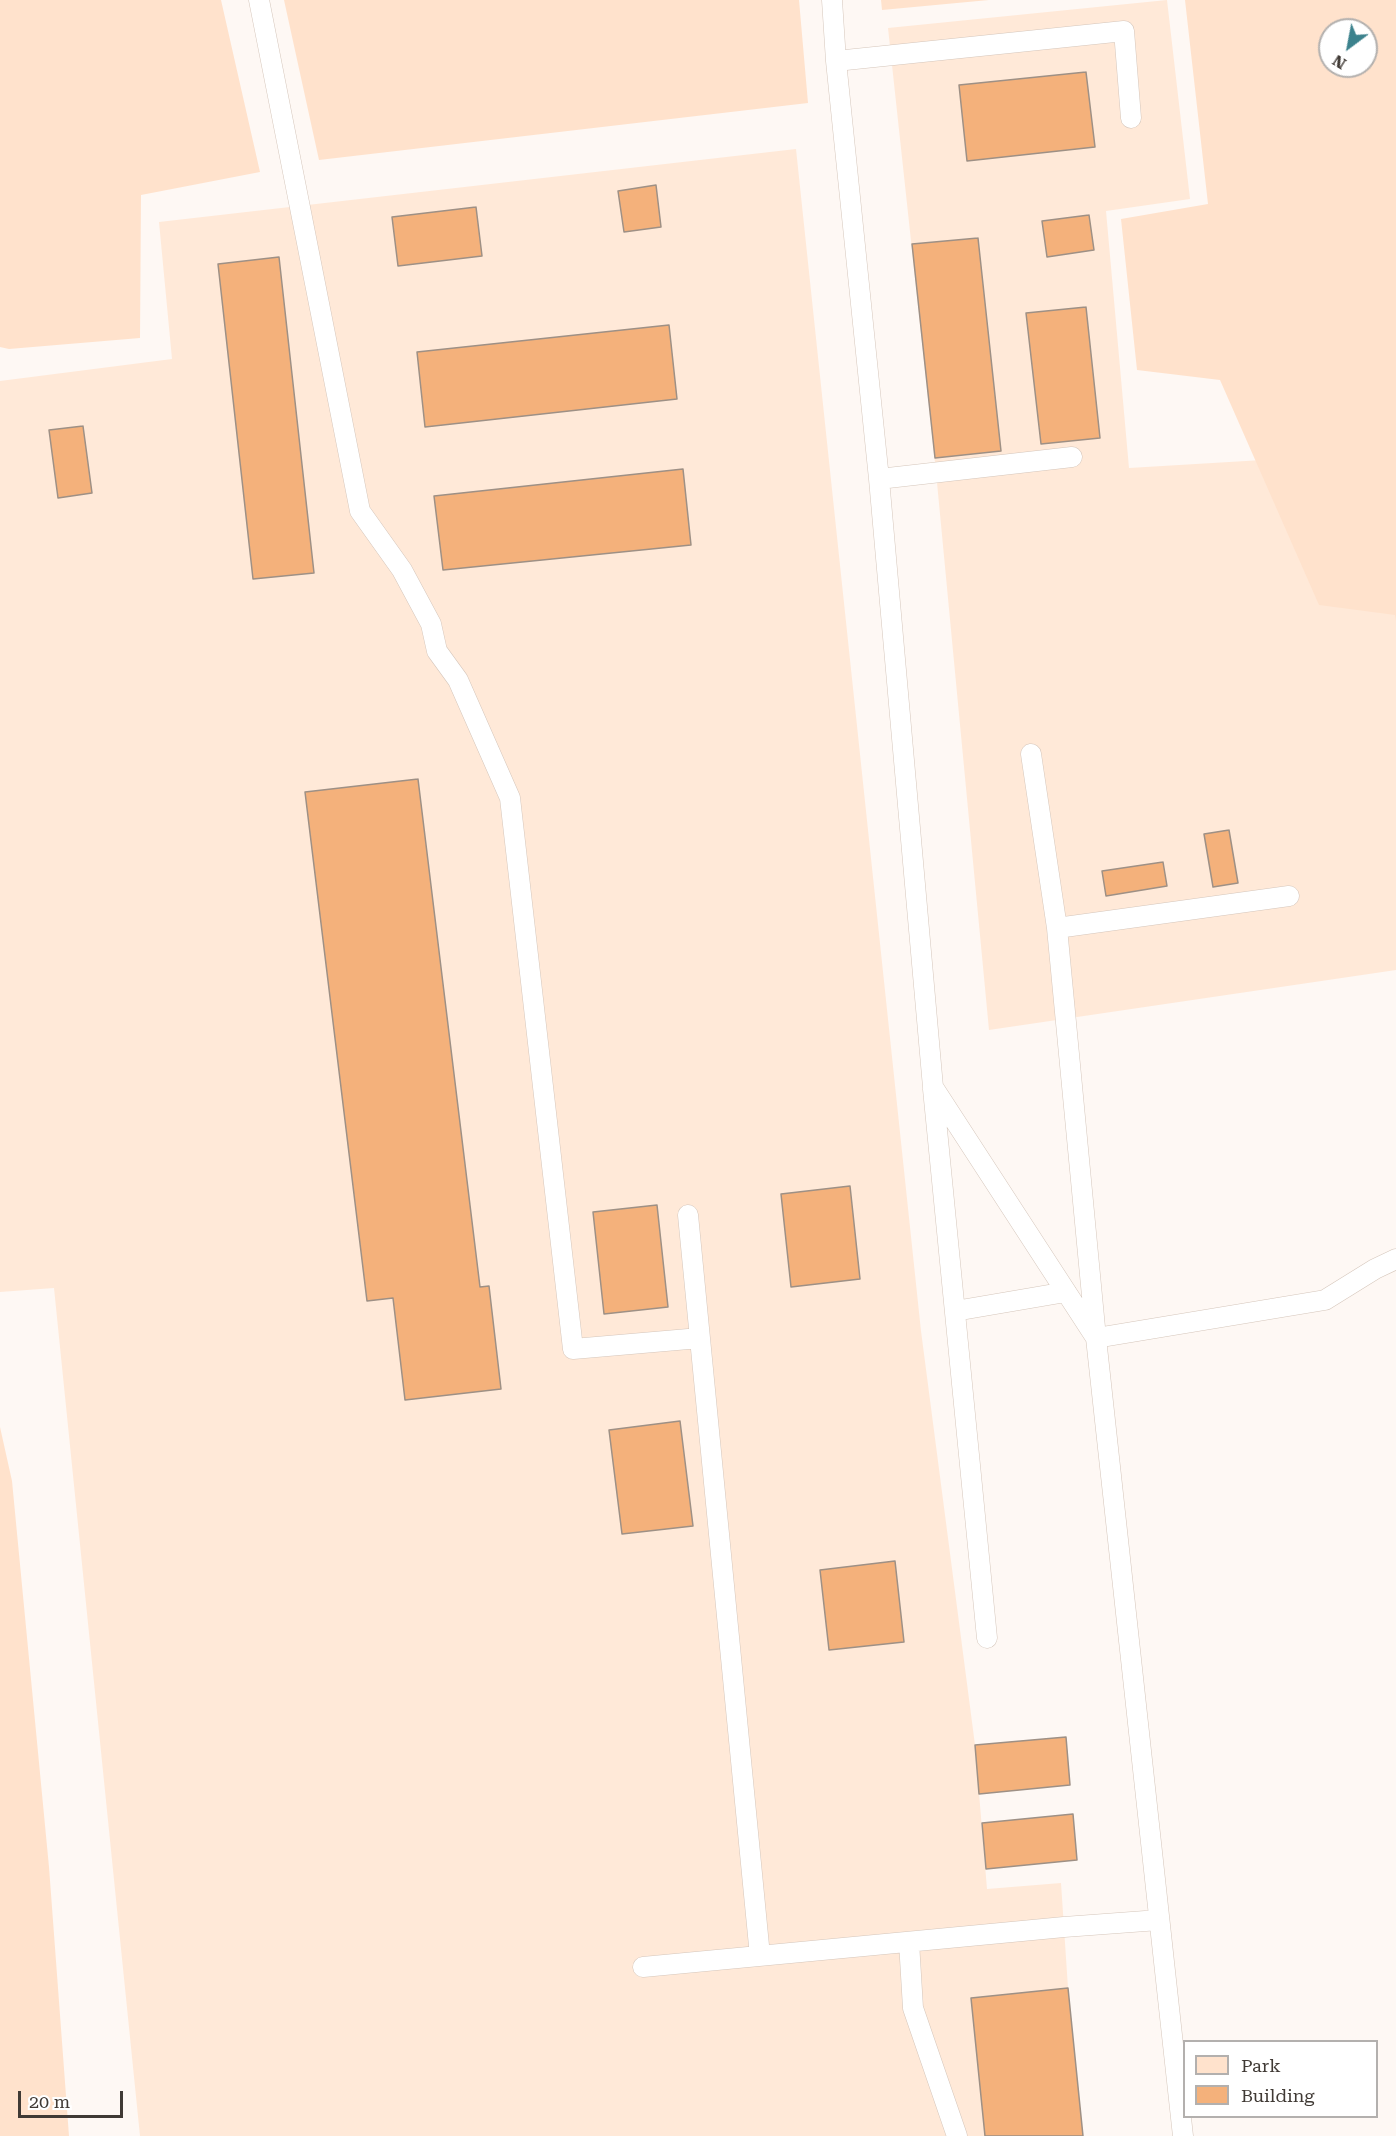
<!DOCTYPE html>
<html>
<head>
<meta charset="utf-8">
<style>
	body { margin:0 }
	#map { position:relative; width:1396px; height:2136px; overflow:hidden; background:#fef8f4; font-family:"Roboto Serif",serif }
	canvas { display:block }
	.legend { position:absolute; left:1183px; top:2040px; width:195px; height:78px; box-sizing:border-box; background:#fff; border:2px solid #b3b0ae; margin:0; padding:8px 10px; list-style:none; font-size:18px; color:#403a35 }
	.legend li { display:flex; align-items:center; gap:12px; height:30px }
	.legend b { width:30px; border:2px solid #b3b0ae }
	.north { position:absolute; left:1318px; top:18px; width:60px; height:60px; box-sizing:border-box; background:#fff; border:2px solid #b3b0ae; border-radius:50%; rotate:212deg; font-size:16px; font-weight:700; line-height:24px; text-align:center; color:#403a35 }
	.north::after { content:''; display:block; margin:auto; width:21px; height:27px; background:#3c828d; clip-path:polygon(50% 0,100% 100%,50% 72%,0 100%) }
	.scale { position:absolute; left:18px; top:2091px; width:105px; height:27px; box-sizing:border-box; border:3px solid #403a35; border-top:0; padding-left:8px; font-size:18px; line-height:21px; white-space:nowrap; color:#403a35; -webkit-text-stroke:4px #fff; paint-order:stroke }
</style>
</head>
<body>
<div id="map">
<canvas width="1396" height="2136"></canvas>
<ul class="legend">
<li><b style="height:16px;background:#ffe2cc"></b>Park</li>
<li><b style="height:16px;background:#f4b17b"></b>Building</li>
</ul>
<div class="north">N</div>
<div class="scale">20 m</div>
</div>
<script>
const c = document.querySelector('canvas').getContext('2d');
c.lineJoin = 'round';
function paint(path, color) { c.fillStyle = color; c.fill(path, 'evenodd'); }
const toPath = rows => new Path2D(rows.map(r => 'M' + r).join(''));
function trace(path, color, width, dash) { c.strokeStyle = color; c.lineWidth = width; c.lineCap = dash ? 'butt' : 'round'; c.setLineDash(dash || []); c.stroke(path); }
const built = toPath([
	[1167,0,1190,199,1106,211,1129,468,1396,452,1396,970,989,1030,936,472,888,28],
	[796,149,921,1331,975,1745,987,1889,1061,1883,1068,1988,1083,2136,140,2136,54,1288,0,1292,0,381,172,359,159,222]
]);
const green = toPath([
	[0,0,221,0,260,172,141,195,140,338,9,349,0,347],
	[284,0,799,0,808,103,319,160],
	[881,0,989,0,882,10],
	[1185,0,1396,0,1396,621,1395,615,1319,605,1220,380,1137,370,1121,219,1208,204],
	[1330,30,1366,30,1366,66,1330,66],
	[0,1427,12,1481,49,1867,69,2136,0,2136]
]);
const building = toPath([
	[1086,72,1095,147,967,161,959,85,1086,72],
	[656,185,661,227,624,232,618,191,656,185],
	[476,207,482,256,398,266,392,217,476,207],
	[1089,215,1094,250,1047,257,1042,221,1089,215],
	[978,238,1001,451,935,458,912,244,978,238],
	[279,257,314,573,253,579,218,264,279,257],
	[1086,307,1100,438,1041,444,1026,313,1086,307],
	[669,325,677,399,425,427,417,352,669,325],
	[83,426,92,493,58,498,49,430,83,426],
	[683,469,691,545,443,570,434,496,683,469],
	[418,779,480,1287,489,1286,501,1389,405,1400,393,1298,367,1301,305,792,418,779],
	[1229,830,1238,883,1213,887,1204,834,1229,830],
	[1163,862,1167,886,1106,896,1102,871,1163,862],
	[850,1186,860,1279,791,1287,781,1194,850,1186],
	[657,1205,668,1307,604,1314,593,1212,657,1205],
	[680,1421,693,1526,622,1534,609,1430,680,1421],
	[895,1561,904,1642,829,1650,820,1570,895,1561],
	[1066,1737,1070,1785,979,1794,975,1745,1066,1737],
	[1073,1814,1077,1860,986,1869,982,1823,1073,1814],
	[1068,1988,1083,2136,985,2136,971,1998,1068,1988]
]);
const lane = toPath([
	[259,0,360,511,402,570,431,624,437,651,458,680,510,798,573,1349,700,1338],
	[832,0,836,61,879,479,933,1087,1096,1338,1183,2136],
	[836,61,1124,31,1131,118],
	[879,479,1072,457],
	[1031,754,1057,928,1096,1338,1325,1300,1375,1269,1396,1259],
	[1057,928,1289,896],
	[933,1089,987,1638],
	[688,1215,760,1956],
	[955,1311,1066,1292],
	[909,1942,913,2008,957,2136],
	[643,1967,1064,1927,1159,1920]
]);
paint(built, '#ffe9d8');
paint(green, '#ffe2cc');
paint(building, '#f4b17b');
trace(building, '#9e9085', 1.5);
trace(lane, '#d5c6bb', 21);
trace(lane, '#fff', 20);
</script>
</body>
</html>
